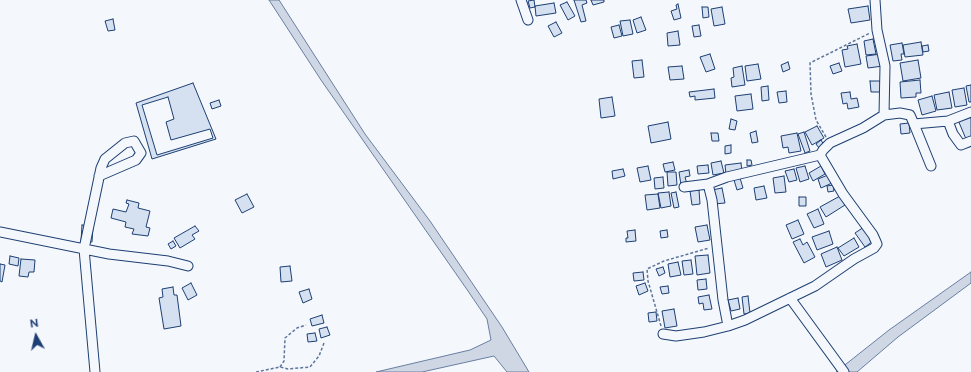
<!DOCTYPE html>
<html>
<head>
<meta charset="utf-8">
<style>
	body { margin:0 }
	#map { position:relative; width:971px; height:372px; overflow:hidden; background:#f4f7fb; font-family:Raleway,sans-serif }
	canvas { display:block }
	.north { position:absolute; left:16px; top:316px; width:40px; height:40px; -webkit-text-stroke:3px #f4f7fb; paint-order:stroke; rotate:352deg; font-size:11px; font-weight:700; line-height:16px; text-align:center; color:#1d3f73 }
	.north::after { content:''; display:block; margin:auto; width:14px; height:18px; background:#1d3f73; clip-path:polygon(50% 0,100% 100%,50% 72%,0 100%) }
</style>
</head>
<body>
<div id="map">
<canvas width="971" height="372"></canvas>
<div class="north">N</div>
</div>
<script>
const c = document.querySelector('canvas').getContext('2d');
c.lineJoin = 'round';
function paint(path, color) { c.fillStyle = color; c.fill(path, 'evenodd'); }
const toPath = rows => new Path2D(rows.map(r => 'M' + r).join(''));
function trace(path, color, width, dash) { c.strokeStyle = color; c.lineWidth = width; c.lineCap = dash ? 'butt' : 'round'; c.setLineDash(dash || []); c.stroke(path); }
const water = toPath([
	[269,0,279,0,365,134,430,221,502,327,529,372,507,372,494,356,422,372,376,372,470,350,491,340,487,319,468,291,321,80,269,0],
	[971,272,971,283,898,337,857,372,836,372,889,330,971,272]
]);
const building = toPath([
	[534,0,535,7,530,8,528,1,534,0],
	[574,0,586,0,587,3,582,5,586,21,581,22,574,0],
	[591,0,604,0,604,2,593,5,591,0],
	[567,2,575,16,568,20,560,5,567,2],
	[554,3,556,13,536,16,535,6,554,3],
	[678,4,681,18,674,20,671,11,677,9,676,5,678,4],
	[868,6,870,20,851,23,848,9,868,6],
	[702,7,708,7,709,17,703,18,702,7],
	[722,7,725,24,714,26,711,9,722,7],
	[641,17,646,30,637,33,633,20,641,17],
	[113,19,115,30,108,31,105,21,113,19],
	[630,20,633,34,623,36,620,21,630,20],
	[556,22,562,33,554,37,548,26,556,22],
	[619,25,622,36,614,38,611,27,619,25],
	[699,25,701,36,694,37,692,26,699,25],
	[678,31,680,45,668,46,667,33,678,31],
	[873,39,876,54,866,55,864,41,873,39],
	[921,42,923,55,905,57,903,45,921,42],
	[902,43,904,54,901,54,902,60,893,61,890,45,902,43],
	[857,44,861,64,845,67,842,50,848,49,847,46,857,44],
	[928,45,929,51,923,52,922,46,928,45],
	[710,54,715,69,706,72,700,57,710,54],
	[881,54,883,66,868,68,866,56,881,54],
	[642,60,644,77,634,78,632,61,642,60],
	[918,60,921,78,903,81,900,63,918,60],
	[788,62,790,69,783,72,781,65,788,62],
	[839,63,842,71,833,74,830,66,839,63],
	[758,64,761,79,747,81,745,66,758,64],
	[682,66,684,79,670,80,668,67,682,66],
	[742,66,745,85,732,87,731,78,734,77,733,68,742,66],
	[920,80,921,93,916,93,916,97,901,98,900,82,920,80],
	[870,81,880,81,881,92,871,92,870,81],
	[193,83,216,139,152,159,136,103,193,83],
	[971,85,971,102,969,102,966,86,971,85],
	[768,86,769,100,762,101,761,87,768,86],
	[964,88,967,105,955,107,952,90,964,88],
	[714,89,715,98,695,100,695,96,690,97,689,92,714,89],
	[786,91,787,102,779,103,777,92,786,91],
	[850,92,851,99,857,98,859,107,848,109,847,103,843,104,841,93,850,92],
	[949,92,952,108,937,110,934,95,949,92],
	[751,94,753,109,737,111,735,96,751,94],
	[932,96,936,111,922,115,918,100,932,96],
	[168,97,174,119,166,122,171,140,210,129,213,138,157,155,142,105,168,97],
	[612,97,615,116,601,118,599,99,612,97],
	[219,100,221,106,212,109,210,103,219,100],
	[971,115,971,137,966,139,958,120,971,115],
	[731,119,737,121,735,130,729,129,731,119],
	[668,122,671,139,651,143,648,126,668,122],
	[909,123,910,133,901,134,900,124,909,123],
	[817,126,824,138,812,145,805,132,817,126],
	[756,131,758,142,752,143,750,133,756,131],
	[804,132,810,151,805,153,798,134,804,132],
	[711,133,718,133,719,141,712,141,711,133],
	[797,133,801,151,789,153,788,147,783,148,781,136,797,133],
	[821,140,824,145,819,148,816,144,821,140],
	[731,145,731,153,725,154,725,146,731,145],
	[747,160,751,160,752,165,747,166,747,160],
	[721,161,724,173,713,175,711,163,721,161],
	[673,162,675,170,665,172,663,164,673,162],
	[741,163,742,172,726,174,725,165,741,163],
	[708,165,709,173,698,174,697,166,708,165],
	[648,166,651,180,640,182,637,168,648,166],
	[805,166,809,179,800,182,796,168,805,166],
	[821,166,825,174,813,181,809,173,821,166],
	[623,169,625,176,613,179,612,171,623,169],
	[794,169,797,180,789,182,785,171,794,169],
	[689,170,690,176,685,177,687,184,681,185,679,172,689,170],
	[667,172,676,172,677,185,668,186,667,172],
	[828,175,832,183,821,188,818,179,828,175],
	[784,176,786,192,775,193,773,178,784,176],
	[663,177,664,188,655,189,654,178,663,177],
	[740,178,743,188,737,190,734,180,740,178],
	[833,185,834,191,828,192,827,186,833,185],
	[764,186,767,198,756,200,754,188,764,186],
	[722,188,725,203,714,204,712,190,722,188],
	[699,190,700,204,692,205,690,191,699,190],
	[669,192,671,206,661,208,658,193,669,192],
	[676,192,679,207,674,208,671,193,676,192],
	[247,194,254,207,242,213,235,200,247,194],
	[658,194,660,208,647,210,645,195,658,194],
	[840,196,845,205,826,217,820,207,840,196],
	[799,197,806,197,806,206,799,206,799,197],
	[127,200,139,203,138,208,150,211,146,227,150,228,148,236,132,234,134,229,125,227,126,222,111,218,113,209,126,212,129,204,126,203,127,200],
	[818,209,824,224,814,228,807,214,818,209],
	[798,220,804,234,792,239,786,225,798,220],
	[82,225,93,226,92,242,81,241,82,225],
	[707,225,710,240,698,242,695,227,707,225],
	[195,226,199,231,192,235,195,239,180,248,174,238,195,226],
	[864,227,873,241,865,247,855,233,864,227],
	[635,230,636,241,626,242,626,238,628,238,627,231,635,230],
	[667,230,668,237,661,238,660,231,667,230],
	[829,231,833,244,817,250,812,237,829,231],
	[854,238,859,247,844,256,838,248,854,238],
	[800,239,803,245,807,242,815,257,804,263,793,242,800,239],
	[173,241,176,246,171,249,168,244,173,241],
	[837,247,842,260,826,267,821,254,837,247],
	[708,255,710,273,697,275,695,256,708,255],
	[10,256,19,258,18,266,9,264,10,256],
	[21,259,35,260,34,272,29,272,28,277,19,276,21,259],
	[691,260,693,274,684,275,682,261,691,260],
	[678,262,681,275,670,277,668,264,678,262],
	[0,264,5,265,2,282,0,281,0,264],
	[290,266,292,281,281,282,280,267,290,266],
	[663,267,665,273,659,276,656,269,663,267],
	[643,272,644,280,634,281,633,273,643,272],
	[706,279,707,289,698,290,697,280,706,279],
	[191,283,197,295,188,300,182,288,191,283],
	[645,283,648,291,639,295,636,286,645,283],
	[668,286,669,293,662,294,660,287,668,286],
	[173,287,174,295,177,295,181,326,164,329,159,298,163,297,162,289,173,287],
	[309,289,312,299,303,303,299,292,309,289],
	[709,295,712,309,704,310,703,303,699,304,698,297,709,295],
	[748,296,750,313,744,314,742,297,748,296],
	[738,298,740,309,731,311,728,300,738,298],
	[674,309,677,326,665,328,662,311,674,309],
	[656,312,657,321,649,322,648,313,656,312],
	[322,315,324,323,312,326,310,319,322,315],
	[327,327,330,335,321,338,319,329,327,327],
	[315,333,317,341,308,342,307,334,315,333]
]);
const path = toPath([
	[826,137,816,120,811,94,810,63,870,33],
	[661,326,648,281,647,269,664,261,709,248],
	[280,367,284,361,285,338,297,328,306,325],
	[256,372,280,367,288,369,310,367,319,356,324,343]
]);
const minor = toPath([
	[521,0,528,20],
	[875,0,877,30,885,66,884,115],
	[948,121,953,134,961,145,971,141],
	[914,124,931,166],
	[684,187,708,184],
	[0,232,109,254,168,261,188,266],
	[790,298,844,372],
	[728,326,723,300,712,200,708,184,727,177,820,155],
	[663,334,676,336,704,332,728,326,745,320,815,286,854,259,874,248,877,244,873,235,843,194,820,155,823,150,830,143,863,128,884,115,900,113,910,115,914,124,948,121,971,112],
	[95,372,84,249,101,168,105,159,125,143,134,141,141,153,136,160,99,176]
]);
paint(water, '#cfd7e4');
trace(water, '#687fa3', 1);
paint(building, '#d5e0f0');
trace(building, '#1d3f73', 1);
trace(minor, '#1d3f73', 11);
trace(path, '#5e769c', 1.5, [3, 2]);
trace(minor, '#f4f7fb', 9);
</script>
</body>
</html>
